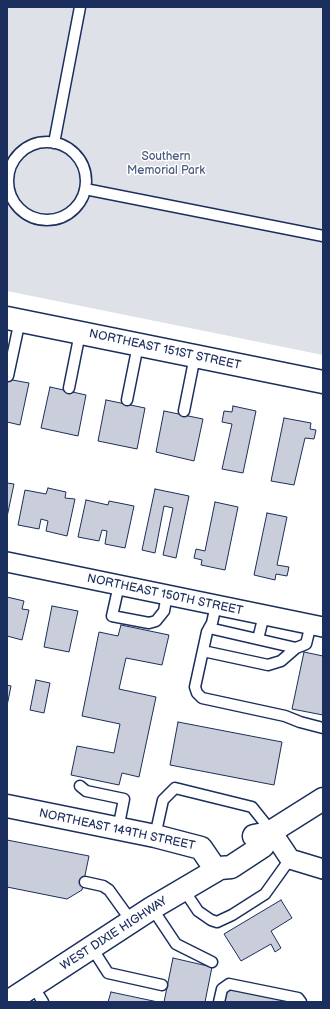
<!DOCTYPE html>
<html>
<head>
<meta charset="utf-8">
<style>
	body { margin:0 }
	#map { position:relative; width:330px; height:1009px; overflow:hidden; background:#fff; font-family:"Balsamiq Sans",sans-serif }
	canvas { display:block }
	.frame { position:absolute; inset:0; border:8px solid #1b2f5e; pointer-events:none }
</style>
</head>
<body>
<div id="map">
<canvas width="330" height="1009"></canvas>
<div class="frame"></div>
</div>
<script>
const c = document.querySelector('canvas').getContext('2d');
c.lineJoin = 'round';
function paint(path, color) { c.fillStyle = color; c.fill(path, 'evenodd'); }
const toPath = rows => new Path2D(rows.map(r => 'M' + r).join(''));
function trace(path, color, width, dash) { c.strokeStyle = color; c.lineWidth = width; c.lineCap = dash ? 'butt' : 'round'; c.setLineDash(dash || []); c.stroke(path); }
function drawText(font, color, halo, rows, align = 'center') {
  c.font = font + ' "Balsamiq Sans",sans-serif'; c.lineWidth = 3; c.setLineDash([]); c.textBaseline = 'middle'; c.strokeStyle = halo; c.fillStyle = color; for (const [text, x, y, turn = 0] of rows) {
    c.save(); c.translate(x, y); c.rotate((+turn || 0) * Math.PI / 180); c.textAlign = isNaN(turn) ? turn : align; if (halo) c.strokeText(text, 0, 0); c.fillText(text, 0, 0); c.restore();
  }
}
const green = toPath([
	[7,7,323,7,323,355,7,291]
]);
const building = toPath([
	[7,379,29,383,20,425,7,422,7,379],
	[50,387,86,395,78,436,41,428,50,387],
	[106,400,145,408,137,449,98,441,106,400],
	[233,406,256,411,243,473,222,469,232,424,222,422,224,411,232,412,233,406],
	[164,411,203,419,194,461,156,452,164,411],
	[284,418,311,423,310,429,316,430,314,439,305,438,294,485,271,481,284,418],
	[7,483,14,484,7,517,7,483],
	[48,488,66,492,65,498,75,499,67,536,46,531,48,521,41,519,39,529,18,525,25,490,46,494,48,488],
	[155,489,189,496,176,558,163,555,173,508,164,506,155,553,142,550,155,489],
	[86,500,108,505,109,501,134,506,125,548,105,544,107,531,102,530,99,541,78,537,86,500],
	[215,502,238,507,225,570,201,565,202,560,194,558,196,549,205,551,215,502],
	[267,513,287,517,277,565,289,567,287,576,276,574,275,580,254,575,267,513],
	[7,597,24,601,22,609,29,610,22,640,7,636,7,597],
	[52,606,78,611,69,652,44,647,52,606],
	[121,625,169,635,162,665,126,658,119,689,156,697,139,777,122,773,119,785,71,775,77,746,114,753,120,724,82,716,99,632,118,636,121,625],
	[304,652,323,656,323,715,292,709,304,652],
	[36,680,50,683,44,713,30,710,36,680],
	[7,685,11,686,7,706,7,685],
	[178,722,282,742,274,785,170,765,178,722],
	[7,840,89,856,82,890,67,899,7,887,7,840],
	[281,900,292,918,271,931,281,948,275,952,271,944,241,961,224,934,281,900],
	[173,958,212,967,205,1002,164,1002,173,958],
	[227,987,296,1002,224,1002,227,987],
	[111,992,158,1002,108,1002,111,992]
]);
const service = toPath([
	'8 181a39 39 0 1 1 78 0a39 39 0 1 1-78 0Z',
	[54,143,80,7],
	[85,189,323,236],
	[8,376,20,320],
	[69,388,80,333],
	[127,400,138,345],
	[184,411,195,356],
	[119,585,112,616,149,623,156,621,164,611,167,595],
	[216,605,212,623,207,632,195,687,197,693,202,698,285,716,300,722,323,728],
	[209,628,296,648],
	[258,639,264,615],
	[203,651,268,665,281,661,296,648,306,644,311,624],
	[80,786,86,791,124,799,118,829],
	[155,836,163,800,175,788,252,807,272,832],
	[85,882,103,886,109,890,132,922],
	[184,890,198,911,211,920,217,922,232,915,265,894,290,859],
	[152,908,176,944,212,962],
	[92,948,108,973,162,985],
	[33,986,43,1002],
	[219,1002,222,989,229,984,298,998,301,1002]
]);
const minor = toPath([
	[7,562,323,627],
	[272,832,290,859,323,869]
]);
const tertiary = toPath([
	[7,318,323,382],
	[7,806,155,836,201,848,216,870]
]);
const secondary = toPath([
	[254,836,269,833,323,799],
	[8,1002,152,908,220,868,231,867,263,846,269,833]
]);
const parkNames = [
	["Southern",166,157],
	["Memorial Park",166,171]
];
const streetNames = [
	["NORTHEAST 151ST STREET",165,350,12],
	["NORTHEAST 150TH STREET",165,595,12],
	["NORTHEAST 149TH STREET",117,830,12],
	["WEST DIXIE HIGHWAY",114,934,-33]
];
paint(green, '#dee1e7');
paint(building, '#caceda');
trace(building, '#1b2f5e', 1);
trace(service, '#1b2f5e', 13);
trace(minor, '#1b2f5e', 22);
trace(tertiary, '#1b2f5e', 25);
trace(secondary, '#1b2f5e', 25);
trace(service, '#fff', 10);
trace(minor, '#fff', 19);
trace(tertiary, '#fff', 22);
trace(secondary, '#fff', 22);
drawText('12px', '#4c5c80', '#fff', parkNames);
drawText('12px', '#1b2f5e', '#fff', streetNames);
</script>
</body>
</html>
